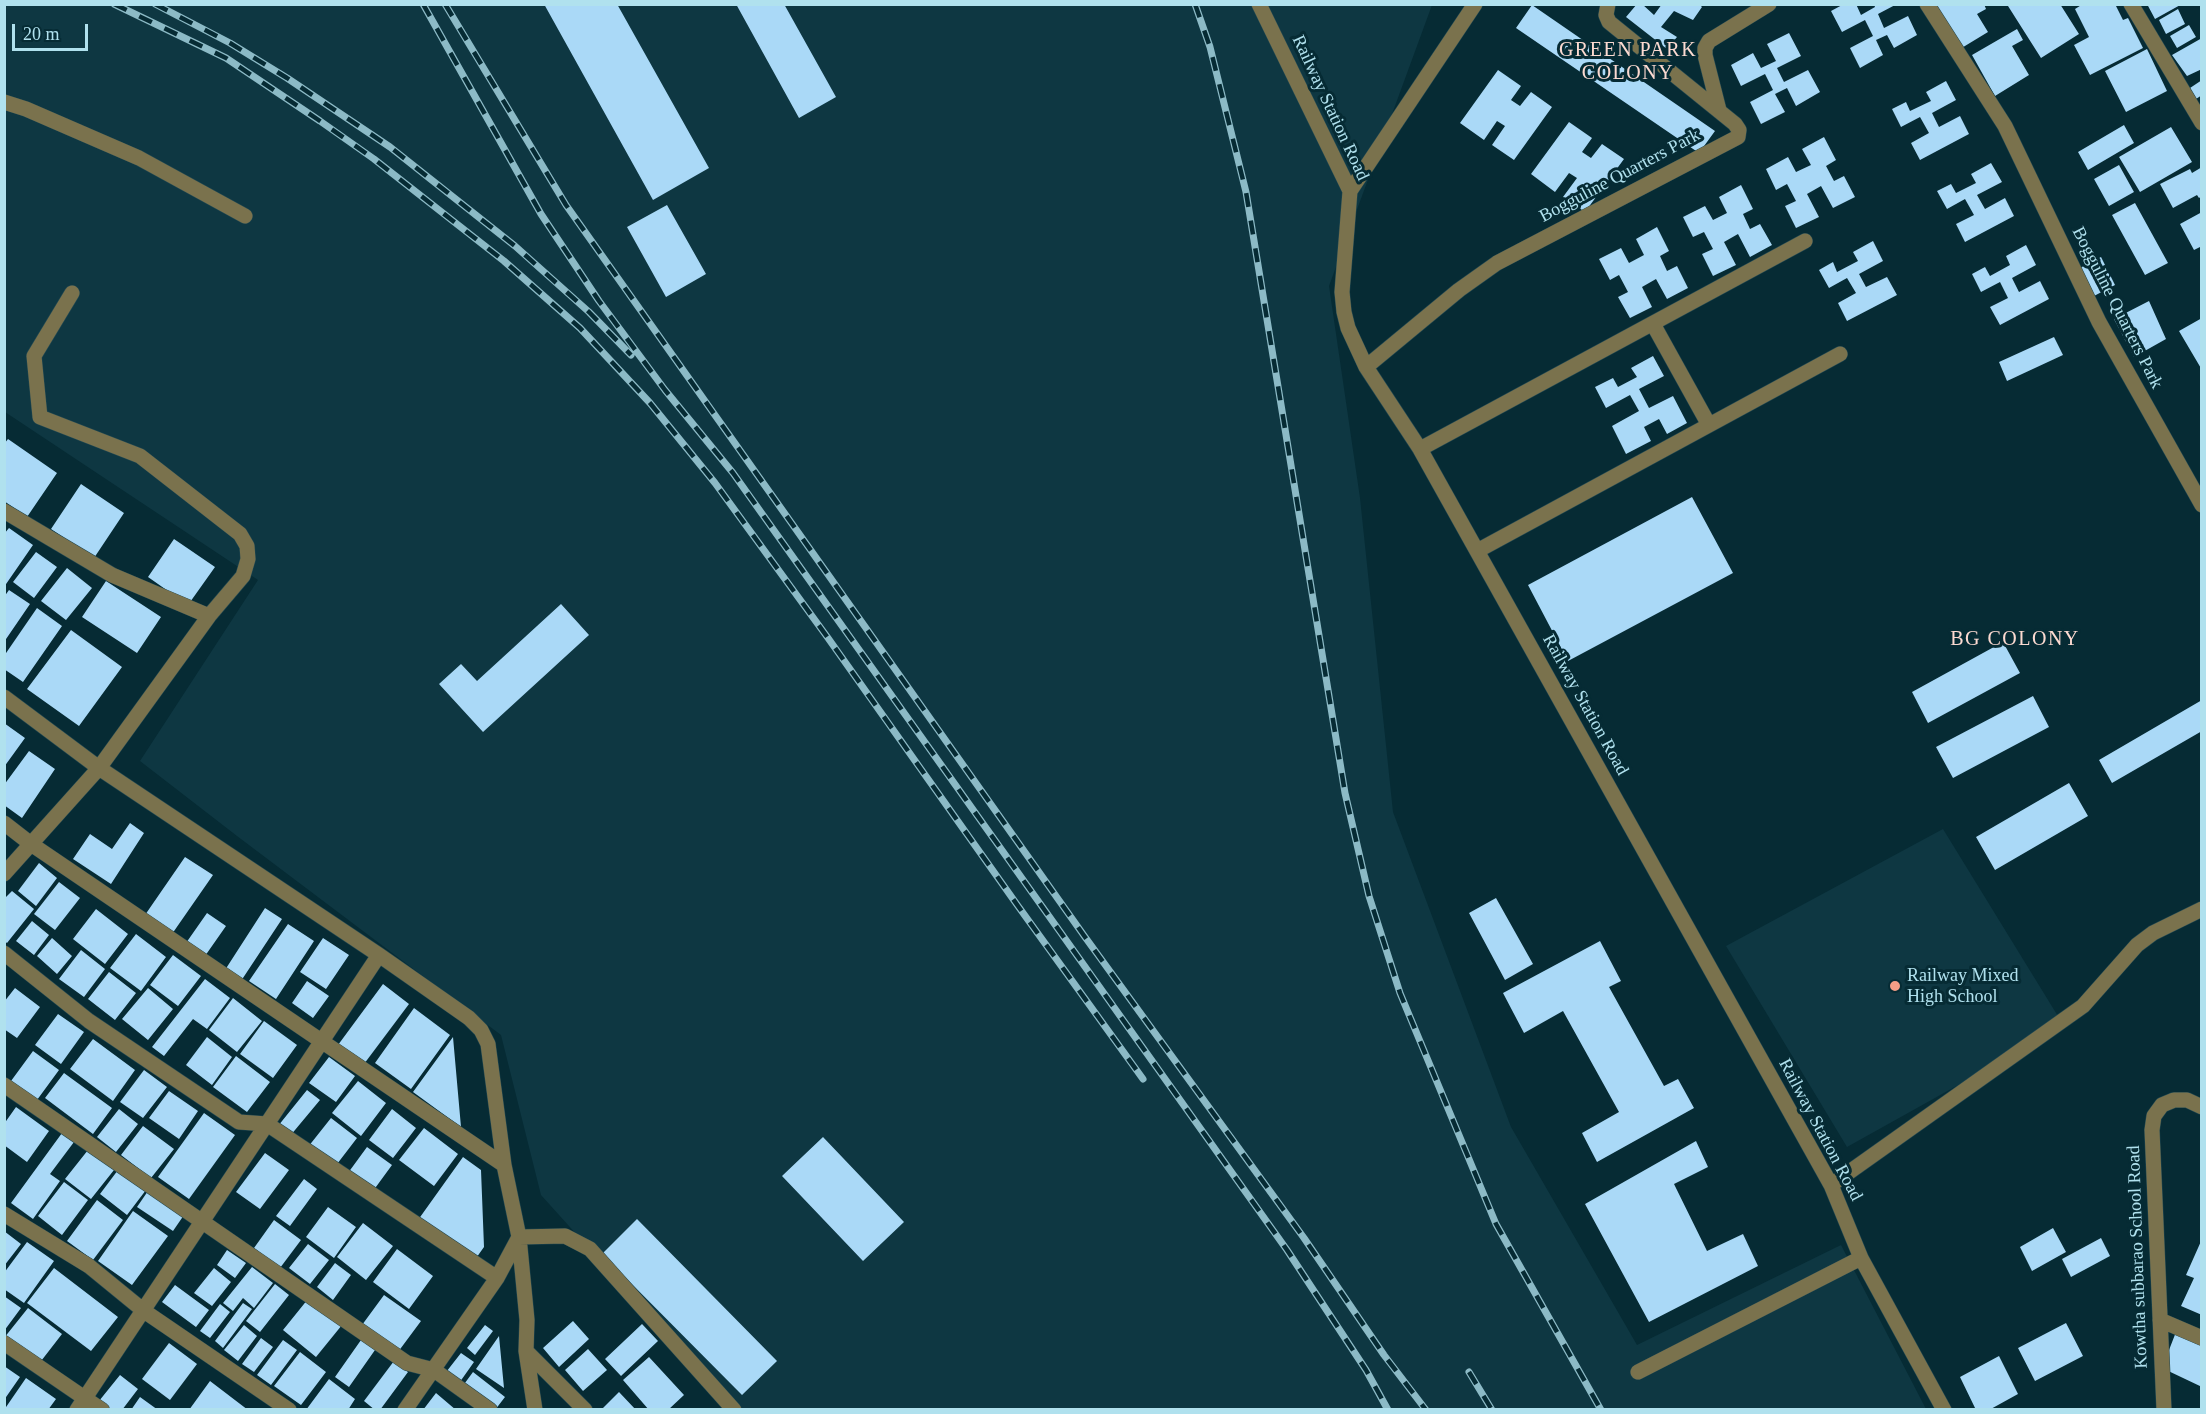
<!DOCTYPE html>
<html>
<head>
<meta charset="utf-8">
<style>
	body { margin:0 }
	#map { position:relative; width:2206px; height:1414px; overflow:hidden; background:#062b34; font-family:"Times New Roman",serif }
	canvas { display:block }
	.frame { position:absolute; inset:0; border:6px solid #b0e1ee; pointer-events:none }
	.scale { position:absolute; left:12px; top:24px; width:76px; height:27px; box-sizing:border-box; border:3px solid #b0e1ee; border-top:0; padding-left:8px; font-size:18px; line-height:21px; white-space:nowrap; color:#b0e1ee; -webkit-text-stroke:4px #062b34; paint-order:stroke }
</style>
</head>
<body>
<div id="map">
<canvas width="2206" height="1414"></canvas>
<div class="frame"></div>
<div class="scale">20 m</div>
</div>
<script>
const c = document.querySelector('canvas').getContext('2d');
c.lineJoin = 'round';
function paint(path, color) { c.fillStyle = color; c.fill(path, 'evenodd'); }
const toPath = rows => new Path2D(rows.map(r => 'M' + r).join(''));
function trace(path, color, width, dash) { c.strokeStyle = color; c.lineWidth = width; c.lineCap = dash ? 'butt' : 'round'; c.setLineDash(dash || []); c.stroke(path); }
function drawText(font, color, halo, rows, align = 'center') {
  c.font = font + ' "Times New Roman",serif'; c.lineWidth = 6; c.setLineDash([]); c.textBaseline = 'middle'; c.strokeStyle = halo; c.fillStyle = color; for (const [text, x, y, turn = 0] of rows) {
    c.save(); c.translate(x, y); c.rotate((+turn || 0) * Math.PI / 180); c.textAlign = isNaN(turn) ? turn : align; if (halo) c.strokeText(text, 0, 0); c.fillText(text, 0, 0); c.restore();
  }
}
const built = toPath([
	[4,5,1432,5,1329,286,1360,498,1393,812,1511,1127,1637,1345,1841,1245,1926,1409,734,1409,541,1195,501,1035,237,836,140,761,258,580,5,412],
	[1943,829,2064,1026,1847,1147,1726,946]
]);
const building = toPath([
	[544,4,617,4,709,168,653,200],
	[736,4,784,4,836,97,799,118],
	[1637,4,1642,4,1654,15,1662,4,1699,4,1702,7,1693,20,1674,11,1661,27,1677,37,1667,49,1626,17],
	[1844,4,1856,4,1861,15,1875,7,1874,4,1897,4,1878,14,1884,28,1908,16,1917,35,1894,48,1887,35,1876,40,1883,55,1860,68,1850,48,1873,36,1865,20,1842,32,1831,11],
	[1933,4,1984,4,1986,9,1977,14,1988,32,1960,49],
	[2010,4,2060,4,2079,34,2041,58,2008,6],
	[2083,4,2115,4,2123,20,2128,18,2143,48,2090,75,2074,45,2089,37,2075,9],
	[2147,4,2182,4,2155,19],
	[1532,5,1715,131,1699,153,1516,28],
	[2178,9,2185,24,2166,34,2159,20],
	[2189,25,2196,37,2177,48,2170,36],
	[2017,29,2023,40,2012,46,2029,75,1995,96,1972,55],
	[1789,33,1801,56,1777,68,1784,82,1808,70,1820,92,1796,106,1787,88,1775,94,1785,112,1761,124,1750,102,1773,90,1765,74,1741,86,1731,65,1753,53,1761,68,1776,61,1767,44],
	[2202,38,2202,69,2187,76,2172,55],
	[2147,49,2167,91,2126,112,2105,71],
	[1498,70,1521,86,1511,100,1520,106,1531,92,1552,107,1514,160,1492,145,1505,126,1497,121,1484,140,1460,123],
	[2202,80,2202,95,2196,99,2190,88],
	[1946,81,1956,100,1932,113,1939,127,1960,116,1969,134,1920,160,1911,143,1929,133,1920,117,1901,127,1892,109,1906,102,1910,111,1931,101,1926,92],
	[1569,122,1592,138,1582,152,1591,158,1602,144,1624,159,1585,212,1563,197,1577,178,1569,173,1555,192,1531,174],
	[2124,125,2134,143,2088,170,2078,152],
	[2171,127,2192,162,2140,192,2119,157],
	[1824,137,1836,160,1826,166,1834,181,1844,176,1855,197,1833,208,1821,186,1807,194,1819,217,1796,228,1785,206,1796,201,1787,184,1776,190,1766,169,1788,157,1796,172,1811,165,1802,149],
	[1991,163,2002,182,1977,195,1985,209,2005,198,2014,216,1965,242,1956,224,1974,215,1965,199,1947,209,1937,191,1951,184,1956,193,1976,183,1971,174],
	[2119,165,2134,192,2109,206,2094,179],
	[2202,167,2202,196,2199,198,2197,195,2173,208,2160,184,2190,169,2192,173],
	[1741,185,1753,209,1743,214,1750,229,1760,224,1772,245,1750,257,1738,234,1724,242,1736,265,1713,276,1702,254,1713,249,1704,232,1693,237,1683,217,1705,206,1713,220,1727,213,1719,197],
	[2135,203,2168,263,2145,275,2112,215],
	[667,205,706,274,666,297,627,227],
	[2202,212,2202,246,2194,250,2180,224],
	[1657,227,1669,251,1660,256,1667,271,1677,266,1688,288,1667,299,1656,279,1642,287,1652,307,1630,318,1618,297,1628,292,1619,275,1610,280,1599,259,1621,248,1629,263,1644,255,1636,239],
	[1873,241,1883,261,1859,274,1866,287,1887,277,1897,295,1847,321,1838,303,1856,293,1847,278,1829,288,1819,270,1833,262,1837,272,1858,261,1853,252],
	[2026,245,2036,265,2012,278,2019,292,2040,281,2049,299,2000,325,1990,307,2008,298,2000,282,1981,292,1972,274,1985,267,1990,276,2010,265,2006,256],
	[2101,257,2115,285,2094,296,2080,268],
	[2149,301,2166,339,2134,357,2114,319],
	[2202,318,2202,370,2179,331],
	[2054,337,2063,355,2007,381,1999,362],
	[1653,356,1664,376,1639,389,1649,408,1673,396,1687,423,1667,434,1659,419,1644,427,1651,441,1626,454,1612,426,1639,411,1630,395,1606,408,1595,387,1613,378,1618,387,1637,377,1631,368],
	[8,439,57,473,27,517,4,501,4,444],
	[81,484,124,513,94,558,51,529],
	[1692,497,1733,573,1568,661,1528,585],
	[9,528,33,545,4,587,4,534],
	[174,539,215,567,188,605,148,577],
	[36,552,57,567,34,598,13,582],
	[67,568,92,588,66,620,41,601],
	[106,581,161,617,137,653,82,617],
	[9,590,30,604,4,642,4,597],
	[561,604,589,635,483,732,439,684,461,664,477,681],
	[37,608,62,626,23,682,4,669,4,656],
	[71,630,122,667,79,726,27,689],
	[2003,642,2020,673,1928,723,1912,692],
	[2033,696,2049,727,1953,778,1936,747],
	[2202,700,2202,731,2112,783,2099,760],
	[4,723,25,738,4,767],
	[29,751,55,769,22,818,4,805,4,785],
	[2069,783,2088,816,1995,870,1976,837],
	[130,823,144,833,111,884,73,859,90,834,112,849],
	[185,857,213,875,172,934,145,915],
	[39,863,57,878,36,906,18,891],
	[59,882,80,898,55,930,34,914],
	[12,891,34,909,7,943,4,941,4,899],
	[1496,898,1533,964,1505,980,1469,913],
	[265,908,282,919,241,981,225,970],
	[96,909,128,934,105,964,73,939],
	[207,913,226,926,205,956,186,943],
	[32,921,49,935,34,955,16,941],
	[288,924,314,941,276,999,249,981],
	[136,934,166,957,141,991,110,968],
	[52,938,72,956,57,974,37,956],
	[323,938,349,955,326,989,300,972],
	[1600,941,1621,981,1609,987,1664,1086,1678,1079,1694,1108,1597,1162,1582,1133,1619,1112,1563,1011,1524,1033,1503,993],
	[81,950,105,969,84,997,59,979],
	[173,955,201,976,178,1006,150,985],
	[109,972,136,993,115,1020,88,999],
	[205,979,230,998,207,1029,193,1019,164,1056,152,1047],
	[307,981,329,996,313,1018,292,1003],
	[383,984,409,1004,364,1064,338,1045],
	[15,988,40,1007,17,1038,4,1029,4,1002],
	[148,988,173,1009,148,1040,122,1019],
	[233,998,262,1021,237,1052,209,1030],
	[414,1008,450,1035,411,1089,375,1063],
	[58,1014,84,1032,61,1064,35,1045],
	[264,1021,297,1045,273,1078,240,1054],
	[207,1037,232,1057,212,1085,186,1065],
	[453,1037,461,1127,413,1092],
	[93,1039,135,1070,113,1101,70,1069],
	[33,1051,59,1070,37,1100,11,1081],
	[236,1056,270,1082,247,1112,213,1087],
	[329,1057,355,1076,336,1102,309,1083],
	[144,1070,167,1087,143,1118,120,1102],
	[64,1073,112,1108,93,1134,45,1098],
	[358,1081,386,1103,361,1136,332,1113],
	[307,1090,320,1100,290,1136,278,1126],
	[169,1091,198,1111,179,1139,149,1118],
	[16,1107,49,1131,27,1162,4,1145,4,1124],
	[119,1109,138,1124,116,1152,97,1137],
	[392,1109,416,1128,393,1158,369,1140],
	[204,1113,235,1135,189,1199,158,1177],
	[331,1118,357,1138,334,1168,308,1147],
	[143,1126,174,1149,151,1178,121,1155],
	[424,1128,458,1154,434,1186,399,1160],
	[62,1133,74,1142,50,1174,60,1181,33,1219,11,1203],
	[823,1137,904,1222,863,1261,782,1176],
	[1696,1141,1708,1167,1674,1184,1707,1251,1743,1234,1758,1266,1649,1322,1585,1204],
	[367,1147,392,1165,373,1191,348,1173],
	[88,1150,114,1170,91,1199,65,1179],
	[265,1153,289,1170,260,1209,236,1192],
	[463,1157,481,1170,484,1247,474,1261,418,1220],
	[118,1170,146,1190,127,1215,100,1194],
	[304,1179,317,1189,290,1226,276,1216],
	[64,1182,88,1200,62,1235,38,1216],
	[148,1191,184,1215,173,1231,137,1207],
	[97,1200,123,1220,93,1260,67,1241],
	[328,1207,356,1227,334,1258,306,1237],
	[133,1211,168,1236,132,1285,98,1261],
	[637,1219,777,1361,742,1395,602,1254],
	[274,1220,301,1240,280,1268,254,1248],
	[363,1223,393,1246,366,1280,337,1257],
	[2053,1228,2066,1252,2032,1271,2020,1247],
	[4,1231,21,1244,4,1266],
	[2101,1238,2110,1256,2071,1277,2062,1259],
	[2202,1239,2202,1315,2181,1306,2194,1278,2186,1275],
	[27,1242,54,1261,24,1303,4,1289,4,1273],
	[308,1244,329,1260,310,1284,289,1268],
	[397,1249,433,1276,409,1309,373,1282],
	[227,1250,246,1263,235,1278,217,1265],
	[335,1263,351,1275,333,1300,317,1287],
	[252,1267,273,1283,254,1308,243,1298,233,1311,223,1303],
	[54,1268,118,1317,91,1351,27,1303],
	[214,1268,231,1282,212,1306,194,1293],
	[275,1284,289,1295,260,1332,246,1321],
	[175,1285,209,1310,196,1327,162,1302],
	[384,1295,421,1321,398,1352,362,1325],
	[4,1296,21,1308,4,1331],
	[308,1299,342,1325,316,1357,283,1330],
	[243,1303,252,1309,223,1348,215,1341],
	[220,1304,230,1312,210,1338,200,1331],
	[28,1308,62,1334,38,1365,4,1338],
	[573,1321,589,1339,559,1367,543,1348],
	[2066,1323,2083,1356,2035,1381,2018,1348],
	[642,1324,658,1341,621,1376,605,1359],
	[244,1325,257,1336,238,1361,224,1350],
	[485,1325,493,1331,475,1355,467,1348],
	[2176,1332,2202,1345,2202,1387,2162,1368],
	[499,1336,504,1388,476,1369],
	[261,1338,273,1347,254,1372,242,1364],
	[283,1340,297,1350,271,1385,257,1375],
	[361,1340,375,1350,349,1387,335,1377],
	[169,1343,197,1364,170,1400,142,1379],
	[588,1349,607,1370,583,1391,565,1370],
	[300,1352,326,1372,301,1405,274,1386],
	[461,1353,474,1362,457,1386,443,1376],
	[1999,1356,2018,1394,1989,1410,1976,1410,1960,1377],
	[649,1357,684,1395,668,1410,649,1410,623,1380],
	[394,1361,408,1372,380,1410,375,1410,364,1401],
	[4,1366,20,1377,4,1400],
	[473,1372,505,1397,495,1410,462,1387],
	[120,1375,138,1389,122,1410,111,1410,99,1401],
	[26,1378,56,1399,48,1410,4,1410],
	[329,1379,355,1399,348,1410,306,1410],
	[210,1381,248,1410,189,1410],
	[619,1392,636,1410,601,1410],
	[436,1393,456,1410,423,1410],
	[140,1397,158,1410,131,1410]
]);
const minor = toPath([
	[1259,4,1350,191,1342,292,1344,312,1348,328,1366,367,1420,449,1831,1185,1861,1258,1944,1410],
	[1927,4,2005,126,2099,322,2202,505],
	[2131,4,2202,123],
	[4,102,26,109,139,158,245,216],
	[1719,110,1705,55,1705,48,1709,41,1769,4],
	[1350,191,1475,4],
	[1653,324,1709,425],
	[1366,367,1459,290,1497,263,1738,137,1739,130,1735,124,1609,22,1606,15,1608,4],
	[1420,449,1805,241],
	[4,511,112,575,209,616],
	[1477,551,1840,354],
	[4,697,99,768,379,955,469,1018,481,1030,488,1044,504,1165,519,1237,527,1320,526,1351,535,1410],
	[4,823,31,844,504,1165],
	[4,874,99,768,209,616,243,576,248,559,247,546,240,534,140,456,40,417,34,356,72,293],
	[4,953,89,1021,239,1122,267,1124,497,1278],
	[4,1085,407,1363,434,1370,490,1410],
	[1831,1185,2083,1006,2137,945,2153,933,2202,909],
	[4,1214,89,1266,144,1311,289,1410],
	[2160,1320,2202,1338],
	[4,1343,102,1410],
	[526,1351,585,1410],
	[1638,1372,1861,1258],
	[77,1410,379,955],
	[405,1410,497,1278,519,1237,565,1236,590,1249,734,1410],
	[2164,1410,2152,1130,2154,1116,2162,1105,2174,1100,2187,1100,2202,1107]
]);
const rail = toPath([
	[114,4,226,58,320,121,374,159,504,261,580,328,650,403,715,483,828,638,1018,906,1143,1079],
	[155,4,230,43,287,78,390,147,515,246,589,312,631,355],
	[423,4,541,214,599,301,665,390,733,473,1287,1250,1366,1370,1388,1410],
	[445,4,566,205,1085,937,1304,1238,1384,1355,1426,1410],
	[1195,4,1210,47,1246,192,1345,793,1369,896,1400,993,1496,1224,1601,1410],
	[1469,1372,1492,1410]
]);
const markers = [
	[1895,986,6,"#f49e86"]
];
const streetNames = [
	["Railway Station Road",1330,108,65],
	["Bogguline Quarters Park",1620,176,-28],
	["Bogguline Quarters Park",2117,308,63],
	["Railway Station Road",1585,705,61],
	["Railway Station Road",1820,1130,62],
	["Kowtha subbarao School Road",2138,1257,-92]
];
const poiNames = [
	["Railway Mixed",1907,976],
	["High School",1907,997]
];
const neighbourhoodNames = [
	["GREEN PARK",1628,51],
	["COLONY",1628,74],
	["BG COLONY",2015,640]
];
paint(built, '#0e3742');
paint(building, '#aad9f7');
trace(minor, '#214852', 16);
trace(minor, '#7a724d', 15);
trace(rail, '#8cbac6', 7);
trace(rail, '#062b34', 4.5, [14]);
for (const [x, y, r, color] of markers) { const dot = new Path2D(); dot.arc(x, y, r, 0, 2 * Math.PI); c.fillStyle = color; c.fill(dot); trace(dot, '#062b34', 2); }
drawText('18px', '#b0e1ee', '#062b34', streetNames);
drawText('18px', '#b0e1ee', '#062b34', poiNames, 'left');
c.letterSpacing = '1.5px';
drawText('20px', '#fcdad1', '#062b34', neighbourhoodNames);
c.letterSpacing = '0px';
</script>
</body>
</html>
